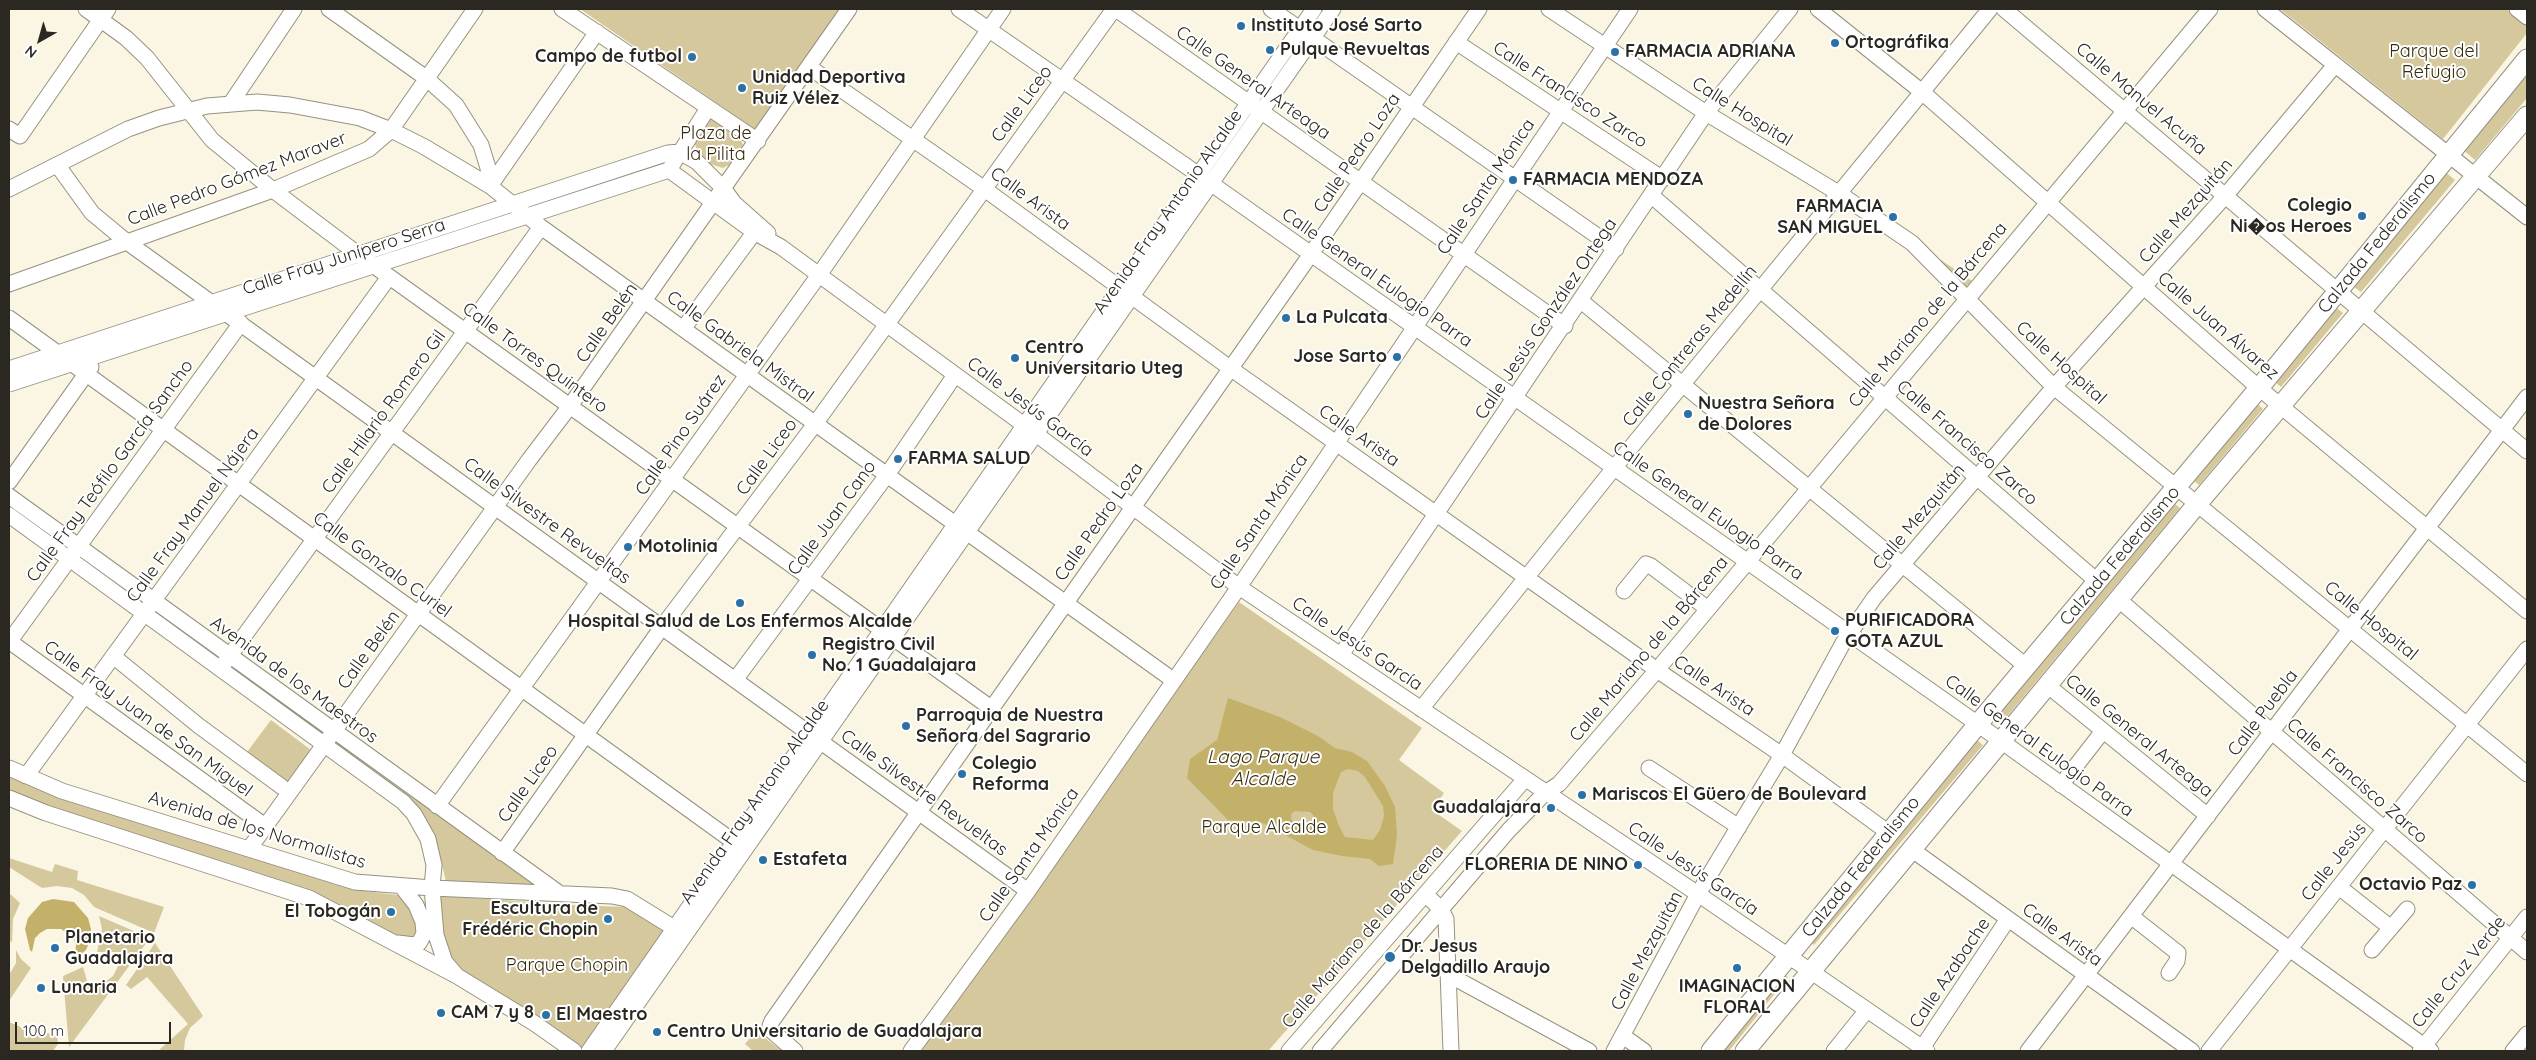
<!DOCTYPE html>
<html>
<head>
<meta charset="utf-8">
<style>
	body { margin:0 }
	#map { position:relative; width:2536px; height:1060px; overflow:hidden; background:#fbf6e3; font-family:Quicksand,sans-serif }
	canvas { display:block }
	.frame { position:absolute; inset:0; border:10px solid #2a2821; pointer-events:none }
	.north { position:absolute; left:15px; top:15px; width:50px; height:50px; -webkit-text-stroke:4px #fff; paint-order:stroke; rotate:218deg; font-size:14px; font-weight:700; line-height:20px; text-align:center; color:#2a2821 }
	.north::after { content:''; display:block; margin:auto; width:18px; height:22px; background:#2a2821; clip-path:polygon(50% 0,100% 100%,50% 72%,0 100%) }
	.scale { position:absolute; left:15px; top:1022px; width:156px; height:22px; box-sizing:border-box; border:2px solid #2a2821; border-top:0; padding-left:6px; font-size:15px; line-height:18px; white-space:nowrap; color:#2a2821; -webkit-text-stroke:4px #fff; paint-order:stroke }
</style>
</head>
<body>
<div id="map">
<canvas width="2536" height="1060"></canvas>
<div class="frame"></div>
<div class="north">N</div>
<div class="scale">100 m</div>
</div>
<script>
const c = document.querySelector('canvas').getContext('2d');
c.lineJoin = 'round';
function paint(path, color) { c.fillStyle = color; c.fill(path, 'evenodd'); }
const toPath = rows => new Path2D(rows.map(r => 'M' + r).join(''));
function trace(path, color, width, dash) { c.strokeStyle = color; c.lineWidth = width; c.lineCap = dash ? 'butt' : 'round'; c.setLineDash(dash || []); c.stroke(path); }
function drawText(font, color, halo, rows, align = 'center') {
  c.font = font + ' Quicksand,sans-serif'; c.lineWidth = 4; c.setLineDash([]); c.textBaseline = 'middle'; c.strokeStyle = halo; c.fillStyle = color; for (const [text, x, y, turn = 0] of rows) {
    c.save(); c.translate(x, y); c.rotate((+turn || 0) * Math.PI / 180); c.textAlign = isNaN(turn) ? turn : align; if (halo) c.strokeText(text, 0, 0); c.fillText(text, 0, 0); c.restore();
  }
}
const green = toPath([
	[580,9,842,9,759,132],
	[2280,9,2506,9,2527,26,2527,33,2443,139],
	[2527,69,2527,98,2475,160,2462,149],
	[710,117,741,140,743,145,729,165,723,168,710,164,700,154,695,145,697,135],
	[2444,171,2455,180,2361,292,2350,284],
	[1941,260,1972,281,1964,289,1940,261],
	[2333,305,2343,313,2281,387,2272,379],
	[2253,400,2263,409,2199,485,2189,477],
	[2170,500,2180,508,2001,724,1991,716],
	[1239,602,1422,728,1399,760,1444,793,1432,810,1462,831,1268,1051,921,1051],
	[271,720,311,750,287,782,247,752],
	[1973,737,1983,745,1814,945,1810,942],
	[338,740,537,887,446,881,438,851,427,826,335,744],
	[9,775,331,883,357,890,405,896,420,930,410,943,9,794],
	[9,858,52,872,55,864,78,871,77,880,164,907,154,933,94,907,84,895,72,888,57,886,42,888,9,867],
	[9,893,20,903,13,919,12,943,9,939],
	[435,895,570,905,628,907,666,932,581,1051,450,963],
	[99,916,150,938,69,1047,63,976,83,967,90,991,99,987,113,976,120,962,121,952,97,952,102,929],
	[155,943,203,1016,190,1028,185,1040,184,1051,158,1051,188,1024,147,977,131,989,126,985],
	[16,950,21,959,31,968,9,1001,9,975,16,963],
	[1779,970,1788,977,1729,1051,1714,1051],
	[9,1022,32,1032,57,1034,58,1044,53,1051,9,1051],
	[756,1031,782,1051,753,1051,745,1044]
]);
const water = toPath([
	[1228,698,1280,717,1318,736,1335,748,1352,752,1367,761,1385,786,1395,807,1397,835,1393,864,1379,866,1370,859,1342,856,1313,850,1261,822,1228,820,1187,778,1190,759,1217,740],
	[1348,769,1358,771,1365,777,1383,806,1384,816,1380,830,1373,840,1345,837,1339,826,1333,809,1333,793,1341,772],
	[1295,811,1310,812,1314,816,1314,821,1309,825,1296,824,1291,819,1291,814],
	[53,899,74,902,88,918,91,929,90,940,86,950,78,957,75,958,76,944,73,937,61,929,47,929,40,933,35,938,32,952,30,950,25,929,28,918,42,902]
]);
const minor = toPath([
	[86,9,126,38,147,58,212,140,273,190,359,255,991,708],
	[329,9,426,78,456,105,481,145,488,168,490,186],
	[562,9,758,141],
	[959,9,1199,175,1972,720,2431,1051],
	[1116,9,1565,326],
	[1271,9,1616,249],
	[1549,9,1706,113,1840,194,1912,243,2054,387,2527,774],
	[1818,9,1922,92,2259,388,2527,611],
	[2004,9,2527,451],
	[2265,9,2527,217],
	[2517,9,2527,17],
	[1456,42,1663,179],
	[809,67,983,188,1230,368,1657,670,1782,755,1889,833],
	[231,103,294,9],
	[9,129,20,136,108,9],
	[58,166,92,213,127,242,1028,891],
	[669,170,754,232,781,247,1024,425,1239,587,1698,894,1927,1051],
	[490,186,597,32],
	[9,189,128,129,159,118,207,106,257,102,290,105,360,118,391,130,423,146,490,186,541,227,1173,680],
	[1652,196,2098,582],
	[9,284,273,190,369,149,391,130,475,9],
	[1581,301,2027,667],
	[9,318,734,842],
	[683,329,759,226],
	[9,369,668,153,680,152,697,162,724,189,734,203,768,233],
	[9,384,669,170,708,108],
	[9,482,91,367],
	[9,496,559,893],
	[9,515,403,802,414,814,428,839,434,865,432,888,436,935,445,962,457,976],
	[1624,591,1646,564,1651,566,1708,609],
	[2118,599,2527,952],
	[9,641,265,826],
	[9,642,241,323],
	[1341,655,1706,113,1790,9],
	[113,656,199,726,282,787],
	[223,665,541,227],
	[735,680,887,475,955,375],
	[2047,685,2208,816],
	[1421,709,1614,468,1990,9],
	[9,768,62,791,355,882,432,888,612,896,627,899,674,928,675,938],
	[1649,768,1739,827],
	[26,776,389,277],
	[2061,785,2103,731],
	[9,798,46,813,309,898,457,976,534,1023,574,1051],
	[437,806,819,275,1003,9],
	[249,849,529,460,570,406,849,9],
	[1911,849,2192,1051],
	[502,853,662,627,815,424,1114,9],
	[2339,887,2391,928],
	[1425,894,1441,909,1446,919,1451,1051],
	[2131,916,2178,953,2177,961,2169,973],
	[398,943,414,945,419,943,424,934,423,922,416,905,402,887],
	[2372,950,2407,909],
	[1449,975,1589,1051],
	[1623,1036,1644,1051],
	[1922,1048,2008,919],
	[589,1051,1314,9],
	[604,1051,1333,9],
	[795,1051,772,1031,770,1026,772,1021,1311,254,1479,9],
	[911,1051,1028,891,1239,587,1630,9],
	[1289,1051,1525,779],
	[1320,1051,1509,830,1545,793,1559,784,1657,670,2210,9],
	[1614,1051,1698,894,1782,755,1843,643,1874,598,2054,387,2226,195,2335,65],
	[1834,1051,1867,1010],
	[2028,1051,2527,397],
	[2209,1051,2527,649],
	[2420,1051,2527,917],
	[2513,1051,2527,1034]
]);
const major = toPath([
	[1711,1051,1978,724,2259,388,2527,59],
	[1745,1051,2198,503,2527,116]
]);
const markers = [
	[1241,26,5,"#2b71a6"],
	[1835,43,5,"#2b71a6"],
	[1270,50,5,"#2b71a6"],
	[1615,52,5,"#2b71a6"],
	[692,57,5,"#2b71a6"],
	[742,88,5,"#2b71a6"],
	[1513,180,5,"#2b71a6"],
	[2362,216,5,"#2b71a6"],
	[1893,217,5,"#2b71a6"],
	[1286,318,5,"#2b71a6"],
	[1397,357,5,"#2b71a6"],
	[1015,358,5,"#2b71a6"],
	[1688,414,5,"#2b71a6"],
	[898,459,5,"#2b71a6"],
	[628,547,5,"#2b71a6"],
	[740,603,5,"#2b71a6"],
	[1835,631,5,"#2b71a6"],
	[812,655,5,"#2b71a6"],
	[906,726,5,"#2b71a6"],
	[962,774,5,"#2b71a6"],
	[1582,795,5,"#2b71a6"],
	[1551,808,5,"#2b71a6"],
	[763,860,5,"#2b71a6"],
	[1638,865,5,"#2b71a6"],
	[2472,885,5,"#2b71a6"],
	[391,912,5,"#2b71a6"],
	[608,919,5,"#2b71a6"],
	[55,948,5,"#2b71a6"],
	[1390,957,6,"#2b71a6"],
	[1737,968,5,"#2b71a6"],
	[41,988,5,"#2b71a6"],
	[441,1013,5,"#2b71a6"],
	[546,1015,5,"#2b71a6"],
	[657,1032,5,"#2b71a6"]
];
const poiNames = [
	["Instituto José Sarto",1251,26],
	["Ortográfika",1845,43],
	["Pulque Revueltas",1280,50],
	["FARMACIA ADRIANA",1625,52],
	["Campo de futbol",682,57,"right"],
	["Unidad Deportiva",752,78],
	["Ruiz Vélez",752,99],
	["FARMACIA MENDOZA",1523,180],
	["Colegio",2352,206,"right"],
	["Ni�os Heroes",2352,227,"right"],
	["FARMACIA",1883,207,"right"],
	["SAN MIGUEL",1883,228,"right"],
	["La Pulcata",1296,318],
	["Centro",1025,348],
	["Universitario Uteg",1025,369],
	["Jose Sarto",1387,357,"right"],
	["Nuestra Señora",1698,404],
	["de Dolores",1698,425],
	["FARMA SALUD",908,459],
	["Motolinia",638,547],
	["PURIFICADORA",1845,621],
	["GOTA AZUL",1845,642],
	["Hospital Salud de Los Enfermos Alcalde",740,622,"center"],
	["Registro Civil",822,645],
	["No. 1 Guadalajara",822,666],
	["Parroquia de Nuestra",916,716],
	["Señora del Sagrario",916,737],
	["Colegio",972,764],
	["Reforma",972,785],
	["Mariscos El Güero de Boulevard",1592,795],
	["Guadalajara",1541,808,"right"],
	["Estafeta",773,860],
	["FLORERIA DE NINO",1628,865,"right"],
	["Octavio Paz",2462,885,"right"],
	["Escultura de",598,909,"right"],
	["Frédéric Chopin",598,930,"right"],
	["El Tobogán",381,912,"right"],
	["Planetario",65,938],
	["Guadalajara",65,959],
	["Dr. Jesus",1401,947],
	["Delgadillo Araujo",1401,968],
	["IMAGINACION",1737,987,"center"],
	["FLORAL",1737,1008,"center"],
	["Lunaria",51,988],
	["CAM 7 y 8",451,1013],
	["El Maestro",556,1015],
	["Centro Universitario de Guadalajara",667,1032]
];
const parkNames = [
	["Parque del",2434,52],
	["Refugio",2434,73],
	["Plaza de",716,134],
	["la Pilita",716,155],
	["Parque Alcalde",1264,828],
	["Parque Chopin",567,966]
];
const streetNames = [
	["Calle General Arteaga",1253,83,35],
	["Calle Francisco Zarco",1570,95,33],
	["Calle Manuel Acuña",2141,99,40],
	["Calle Liceo",1022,104,-54],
	["Calle Hospital",1742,112,32],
	["Calle Pedro Loza",1357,153,-56],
	["Calle Pedro Gómez Maraver",237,179,-21],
	["Calle Santa Mónica",1486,187,-56],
	["Calle Arista",1030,199,36],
	["Calle Mezquitán",2186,211,-49],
	["Avenida Fray Antonio Alcalde",1168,212,-55],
	["Calzada Federalismo",2377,243,-51],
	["Calle Fray Junípero Serra",344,257,-18],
	["Calle General Eulogio Parra",1377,278,35],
	["Calle Mariano de la Bárcena",1928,315,-50],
	["Calle Jesús González Ortega",1546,319,-56],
	["Calle Belén",607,323,-55],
	["Calle Juan Álvarez",2218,326,41],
	["Calle Contreras Medellín",1690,346,-51],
	["Calle Gabriela Mistral",740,347,36],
	["Calle Torres Quintero",535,358,36],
	["Calle Hospital",2061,363,42],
	["Calle Jesús García",1030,407,37],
	["Calle Hilario Romero Gil",384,412,-54],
	["Calle Pino Suárez",681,435,-55],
	["Calle Arista",1359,436,35],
	["Calle Francisco Zarco",1967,443,41],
	["Calle Liceo",767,457,-54],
	["Calle Fray Teófilo García Sancho",110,471,-54],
	["Calle General Eulogio Parra",1708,511,35],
	["Calle Fray Manuel Nájera",193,515,-54],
	["Calle Mezquitán",1919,517,-50],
	["Calle Juan Cano",832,518,-54],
	["Calle Silvestre Revueltas",547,521,36],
	["Calle Pedro Loza",1099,522,-55],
	["Calle Santa Mónica",1259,522,-56],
	["Calzada Federalismo",2120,556,-50],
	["Calle Gonzalo Curiel",382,565,36],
	["Calle Hospital",2371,621,39],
	["Calle Jesús García",1357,644,34],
	["Calle Mariano de la Bárcena",1649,649,-50],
	["Calle Belén",369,650,-54],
	["Avenida de los Maestros",294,680,36],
	["Calle Arista",1714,686,34],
	["Calle Puebla",2263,713,-53],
	["Calle Fray Juan de San Miguel",148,719,36],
	["Calle General Arteaga",2139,736,39],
	["Calle General Eulogio Parra",2039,746,36],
	["Calle Francisco Zarco",2357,781,41],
	["Calle Liceo",528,784,-55],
	["Calle Silvestre Revueltas",924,793,36],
	["Avenida Fray Antonio Alcalde",755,802,-55],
	["Avenida de los Normalistas",257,830,17],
	["Calle Santa Mónica",1029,855,-55],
	["Calle Jesús",2334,862,-52],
	["Calzada Federalismo",1861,867,-51],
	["Calle Jesús García",1693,869,34],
	["Calle Arista",2062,935,36],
	["Calle Mariano de la Bárcena",1363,937,-49],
	["Calle Mezquitán",1647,951,-62],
	["Calle Cruz Verde",2459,972,-51],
	["Calle Azabache",1950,973,-56]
];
const waterNames = [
	["Lago Parque",1263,757],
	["Alcalde",1263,779]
];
paint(green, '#d4c89c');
paint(water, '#c3b169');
trace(minor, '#969180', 17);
trace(major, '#969180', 21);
trace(minor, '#fff', 15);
trace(major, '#fff', 19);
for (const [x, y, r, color] of markers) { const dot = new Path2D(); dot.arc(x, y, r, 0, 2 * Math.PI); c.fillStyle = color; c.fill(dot); trace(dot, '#fff', 2); }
drawText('bold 18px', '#2a2821', '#fff', poiNames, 'left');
drawText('18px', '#342c0b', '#fff', parkNames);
drawText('18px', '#2a2821', '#fff', streetNames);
drawText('italic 19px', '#393110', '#fff', waterNames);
</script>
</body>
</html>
